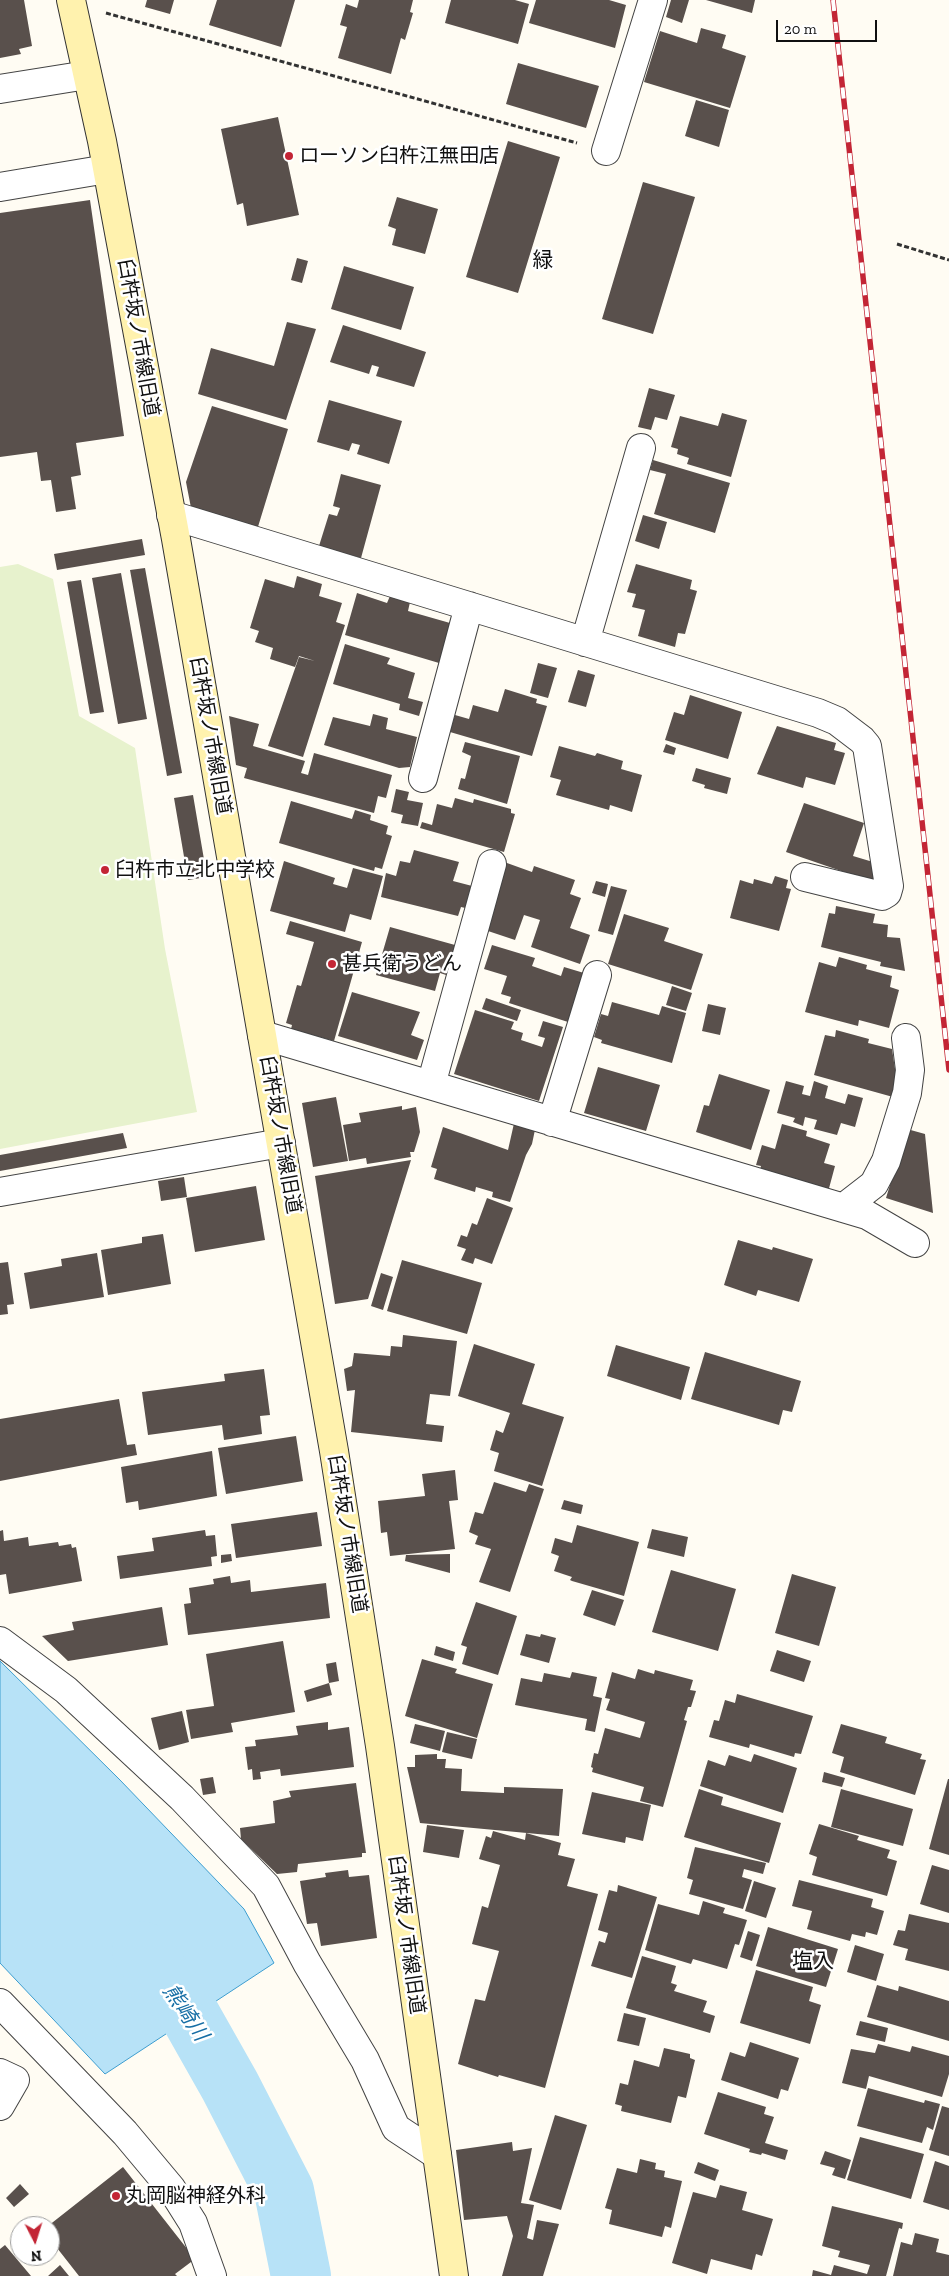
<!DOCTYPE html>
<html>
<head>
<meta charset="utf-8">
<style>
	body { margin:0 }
	#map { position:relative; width:949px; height:2276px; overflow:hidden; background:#fffcf3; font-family:"Zilla Slab",serif }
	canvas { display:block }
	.north { position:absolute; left:10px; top:2216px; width:50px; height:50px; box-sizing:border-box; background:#fff; border:1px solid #9f9f9f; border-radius:50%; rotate:175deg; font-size:14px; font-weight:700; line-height:20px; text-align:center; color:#101010 }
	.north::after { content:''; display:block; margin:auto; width:18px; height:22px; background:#c32535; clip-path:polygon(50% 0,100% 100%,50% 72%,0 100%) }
	.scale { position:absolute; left:776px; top:20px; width:101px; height:22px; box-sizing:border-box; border:2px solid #101010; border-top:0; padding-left:6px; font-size:15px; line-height:18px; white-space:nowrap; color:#101010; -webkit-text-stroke:4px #fff; paint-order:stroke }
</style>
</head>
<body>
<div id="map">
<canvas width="949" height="2276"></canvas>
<div class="north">N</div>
<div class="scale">20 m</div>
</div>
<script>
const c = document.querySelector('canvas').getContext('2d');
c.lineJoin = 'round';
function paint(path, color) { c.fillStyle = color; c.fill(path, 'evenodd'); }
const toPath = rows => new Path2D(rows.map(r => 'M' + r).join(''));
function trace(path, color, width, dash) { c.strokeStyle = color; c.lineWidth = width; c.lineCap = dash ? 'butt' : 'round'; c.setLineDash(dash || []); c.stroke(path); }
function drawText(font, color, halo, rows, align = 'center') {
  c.font = font + ' "Zilla Slab","Noto Sans JP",serif'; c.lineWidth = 5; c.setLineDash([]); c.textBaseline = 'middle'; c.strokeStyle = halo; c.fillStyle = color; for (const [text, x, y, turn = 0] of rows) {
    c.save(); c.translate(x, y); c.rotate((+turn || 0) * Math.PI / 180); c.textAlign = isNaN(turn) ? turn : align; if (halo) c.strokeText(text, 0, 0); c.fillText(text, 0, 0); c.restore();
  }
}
const pitch = toPath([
	[18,564,53,579,79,716,135,748,165,949,197,1112,0,1149,0,567]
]);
const water = toPath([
	[0,1661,120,1780,244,1909,274,1963,105,2074,0,1963,0,1661]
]);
const river = toPath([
	[142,1951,191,2017,230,2086,284,2191,301,2276]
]);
const building = toPath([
	[0,0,24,0,32,46,19,49,21,54,0,58],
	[147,0,174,0,170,14,145,7],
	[217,0,295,0,281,47,209,25],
	[359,0,413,0,410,12,413,13,405,40,401,38,391,74,338,58,347,27,340,25,346,4,357,8],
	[451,0,515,0,529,4,518,44,445,23],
	[536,0,609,0,626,5,615,48,529,23],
	[671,0,689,0,682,23,666,17],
	[706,0,755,0,752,13],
	[701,28,726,35,722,48,746,56,730,108,644,82,660,31,697,43],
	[518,63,599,86,586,128,506,104],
	[696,100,729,110,719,147,685,136],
	[278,117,299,215,247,226,243,203,237,205,221,129],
	[508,141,560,157,518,293,466,277],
	[643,182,695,197,653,334,602,319],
	[397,197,438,209,425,254,392,245,396,229,388,226],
	[90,200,124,436,76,443,81,475,71,477,76,509,56,512,51,480,41,481,37,452,0,457,0,213],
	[297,258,308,261,302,283,291,280],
	[344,266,414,287,401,330,331,309],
	[287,322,316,329,286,420,198,394,211,348,274,366],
	[343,325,426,352,414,387,376,376,379,367,372,365,369,374,330,362],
	[649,388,675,395,667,420,655,417,651,430,638,427],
	[329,400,402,421,389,464,357,454,360,445,352,443,349,451,317,442],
	[212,406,288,429,257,530,192,513,186,482],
	[722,413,747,420,731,477,687,464,689,458,677,454,678,449,671,447,680,416,718,426],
	[653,460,730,483,715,533,654,514,666,474,650,470],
	[341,474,381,485,361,558,319,546,329,514,337,516,340,508,333,506],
	[643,515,667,522,659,549,635,541],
	[142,539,145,555,57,570,54,554],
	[636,564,692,580,690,589,697,591,685,634,678,633,675,647,638,636,645,610,632,607,636,594,627,592],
	[145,568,182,773,167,776,130,570],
	[121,573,147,719,118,724,92,578],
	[297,576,322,584,319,596,342,603,336,622,345,625,303,757,268,746,299,657,315,661,299,656,295,667,270,659,273,648,255,642,259,631,250,628,265,579,294,588],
	[81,580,104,712,90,714,67,582],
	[357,593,387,603,390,596,410,602,408,611,450,623,439,663,345,635],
	[345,644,390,658,387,664,415,673,408,698,423,702,419,716,399,710,400,704,333,684],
	[538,663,557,668,548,698,530,693],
	[578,670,595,675,586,707,568,702],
	[505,689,537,699,536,703,547,706,532,756,450,732,455,715,469,719,473,705,498,712],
	[690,695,742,712,728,759,665,740,674,712,684,715],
	[373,714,388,718,386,729,417,737,410,767,399,768,324,745,333,717,370,726],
	[229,716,259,724,253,746,305,761,301,773,308,775,314,753,392,775,386,798,378,796,374,813,244,778,247,768,236,765],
	[777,726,836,743,834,750,845,753,835,785,806,777,803,788,757,774],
	[465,742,520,756,507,804,458,789,461,778,465,779,471,756,462,752],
	[666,744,676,748,674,755,663,752],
	[559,746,595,756,597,753,623,761,621,769,642,775,632,812,610,805,609,810,556,795,561,780,550,777],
	[696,768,731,778,727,794,704,788,705,785,692,781],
	[396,789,409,792,407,800,423,803,418,826,401,823,403,815,391,812],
	[193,795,207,877,188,880,174,798],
	[455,798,473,803,474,799,511,809,511,813,515,814,504,852,420,828,422,822,432,825,437,804,452,808],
	[291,801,352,819,355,810,371,815,370,820,388,826,386,834,392,836,382,869,375,867,374,871,279,843],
	[804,803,864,823,853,856,873,862,876,883,786,852],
	[414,850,459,862,453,881,476,887,470,909,461,907,458,916,381,897,386,873,396,876,400,861,410,863],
	[284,861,335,878,333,884,347,888,353,868,383,876,371,920,350,914,345,932,270,911],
	[507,863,532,872,534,866,575,880,570,894,581,898,570,928,590,935,580,964,531,947,540,920,524,915,515,940,485,930],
	[775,876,788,880,786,888,791,889,779,931,730,918,740,880,753,884,754,879,772,884],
	[596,881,608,884,605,897,592,893],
	[611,886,627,890,613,935,598,931],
	[836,906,875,914,873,923,888,925,887,937,900,938,905,971,880,966,881,962,821,947,829,913,835,914],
	[624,914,669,928,664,941,703,954,691,990,608,964],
	[290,921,362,942,334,1041,291,1029,292,1025,286,1023,297,985,301,986,314,942,286,934],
	[390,927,455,945,446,975,440,973,435,991,376,975],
	[492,945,535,958,532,966,561,976,564,967,584,973,568,1022,509,1003,511,997,501,994,507,976,484,969],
	[839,957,867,965,866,969,892,976,890,987,899,990,889,1028,859,1020,858,1026,805,1012,819,962,836,967],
	[672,986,692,993,686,1011,666,1005],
	[352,992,420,1012,411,1035,424,1040,417,1060,338,1036],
	[486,998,521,1010,517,1021,482,1009],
	[612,1002,659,1015,662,1006,686,1013,672,1063,601,1043,602,1040,594,1037,601,1014,608,1016],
	[708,1004,726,1008,720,1035,702,1031],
	[475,1010,514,1022,511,1029,523,1033,521,1040,542,1047,545,1038,538,1036,543,1021,563,1027,539,1101,454,1074],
	[836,1030,869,1039,868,1043,892,1049,897,1082,893,1097,814,1075,825,1035,835,1037],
	[598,1067,660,1085,646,1131,584,1113],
	[719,1074,770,1090,751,1150,696,1132,704,1105,709,1106],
	[786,1081,804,1086,802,1094,810,1096,814,1081,828,1086,825,1098,845,1104,848,1094,863,1098,855,1127,841,1123,837,1135,814,1129,817,1120,805,1117,803,1126,793,1122,795,1118,777,1113],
	[336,1097,348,1161,313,1167,302,1103],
	[402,1106,402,1110,416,1107,420,1132,414,1152,410,1152,411,1157,367,1164,366,1158,349,1161,343,1125,361,1122,359,1113],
	[515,1119,536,1125,532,1144,526,1155,510,1202,492,1197,493,1192,476,1187,475,1192,434,1179,437,1169,431,1167,443,1127,508,1150],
	[782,1124,807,1131,806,1136,830,1144,824,1163,835,1166,828,1192,759,1173,761,1166,756,1165,762,1145,775,1149],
	[907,1129,925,1134,933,1213,886,1198],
	[123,1133,127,1148,0,1171,0,1155],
	[411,1160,368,1299,335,1304,315,1176],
	[184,1177,187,1197,161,1201,158,1181],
	[256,1186,265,1240,195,1252,186,1198],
	[487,1198,513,1208,492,1264,475,1258,473,1264,461,1260,466,1249,457,1246,461,1235,467,1237,472,1223,477,1225],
	[163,1234,171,1284,108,1295,101,1250,142,1243,142,1237],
	[738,1240,772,1250,773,1247,813,1259,799,1302,758,1290,756,1296,724,1285],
	[97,1253,104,1297,30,1309,24,1273,62,1266,61,1259],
	[402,1260,482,1283,467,1334,387,1311],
	[8,1262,14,1304,7,1305,8,1314,0,1315,0,1263],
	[381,1273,393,1277,383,1310,371,1306],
	[403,1335,457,1341,450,1396,430,1394,426,1424,444,1426,442,1442,351,1432,355,1390,347,1391,344,1369,352,1366,354,1353,390,1356,391,1346,402,1347],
	[474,1344,535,1364,522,1404,564,1417,542,1486,494,1471,499,1453,490,1450,496,1430,503,1433,510,1413,458,1396],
	[616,1345,690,1367,681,1400,607,1376],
	[705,1352,801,1381,792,1412,783,1410,779,1425,691,1399],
	[264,1369,270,1415,260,1416,262,1434,224,1440,222,1425,148,1435,142,1392,225,1381,224,1374],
	[119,1399,127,1445,135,1444,137,1455,0,1481,0,1419],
	[296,1436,303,1481,226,1494,218,1448],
	[212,1451,217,1496,139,1510,138,1501,126,1503,121,1467],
	[455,1470,458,1500,449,1501,455,1549,390,1556,387,1532,381,1533,378,1501,425,1496,422,1474],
	[494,1482,526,1492,529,1484,544,1489,510,1592,479,1582,491,1549,475,1544,478,1536,469,1532,475,1512,483,1514],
	[564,1500,583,1505,581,1514,561,1509],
	[317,1512,322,1546,236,1558,231,1524],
	[577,1525,639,1542,624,1596,572,1581,570,1580,572,1577,554,1571,559,1556,551,1553,555,1538,572,1543],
	[652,1529,688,1537,684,1557,647,1548],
	[3,1530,4,1541,28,1537,29,1546,58,1542,59,1546,71,1544,72,1548,76,1547,82,1581,9,1594,6,1574,0,1575,0,1531],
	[205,1530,206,1536,215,1535,217,1556,211,1557,212,1566,120,1579,117,1556,154,1551,152,1538],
	[231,1554,232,1561,221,1563,221,1555],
	[450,1554,450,1573,405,1561,406,1555],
	[671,1570,736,1589,718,1651,652,1632],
	[792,1574,836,1587,819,1646,775,1633],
	[230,1576,231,1583,250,1580,251,1592,326,1583,330,1618,188,1635,184,1604,191,1603,189,1588,214,1584,213,1579],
	[592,1590,624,1600,615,1626,583,1615],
	[476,1602,517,1616,498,1675,462,1664,467,1647,461,1645],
	[162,1607,168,1645,68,1661,42,1636,74,1630,72,1622],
	[526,1634,540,1637,541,1634,556,1638,549,1663,520,1655],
	[283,1641,295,1712,231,1723,233,1732,191,1739,186,1710,214,1706,206,1654],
	[436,1646,455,1652,453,1661,434,1655],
	[777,1650,811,1661,804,1682,770,1671],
	[422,1659,457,1669,455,1673,493,1684,477,1738,405,1716],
	[336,1662,339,1681,329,1683,326,1664],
	[638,1669,654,1674,655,1670,693,1680,690,1690,696,1691,691,1707,688,1707,684,1720,687,1721,663,1807,640,1801,644,1787,592,1772,593,1768,591,1767,594,1753,598,1754,605,1728,640,1738,645,1722,606,1710,610,1699,605,1698,612,1672,635,1679],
	[572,1672,597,1677,593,1696,602,1698,595,1732,585,1730,587,1719,515,1705,521,1678,542,1682,544,1673,570,1678],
	[329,1683,332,1695,307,1702,304,1691],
	[737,1694,813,1716,801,1754,795,1753,794,1757,750,1744,749,1748,709,1737,714,1720,719,1721,725,1700,735,1703],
	[182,1711,189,1742,159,1750,151,1718],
	[328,1722,328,1730,349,1727,354,1767,281,1776,280,1769,260,1772,261,1779,253,1780,252,1769,248,1770,245,1747,256,1746,255,1740,298,1735,296,1726],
	[415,1724,445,1731,440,1751,410,1743],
	[841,1724,887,1737,885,1743,922,1754,920,1759,926,1760,915,1795,840,1772,844,1757,832,1753],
	[447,1732,477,1739,472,1759,442,1752],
	[437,1754,437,1759,446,1759,445,1768,462,1769,461,1791,504,1793,504,1787,563,1789,559,1836,420,1823,407,1767,415,1767,415,1755],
	[754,1754,797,1768,783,1813,700,1786,708,1760,725,1766,729,1755,751,1762],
	[824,1772,845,1778,842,1787,822,1782],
	[213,1777,216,1793,203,1795,200,1779],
	[948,1779,949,1779,949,1855,929,1849],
	[356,1783,366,1853,362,1853,362,1857,298,1864,297,1872,277,1874,241,1839,240,1828,275,1823,273,1801,291,1797,289,1791],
	[699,1789,723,1797,721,1805,781,1823,769,1863,684,1837],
	[841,1789,913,1809,903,1846,831,1827],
	[592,1792,651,1805,643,1841,626,1837,625,1843,582,1834],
	[819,1824,859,1836,857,1840,890,1850,887,1858,897,1861,887,1896,812,1875,817,1857,809,1854],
	[427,1825,464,1830,459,1858,423,1852],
	[493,1831,525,1840,526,1833,561,1843,558,1855,575,1859,567,1886,598,1894,545,2088,499,2075,498,2077,458,2064,475,1999,485,2001,499,1951,472,1944,482,1906,488,1908,500,1865,479,1859,486,1836,491,1838],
	[695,1847,766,1863,763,1874,744,1869,742,1877,752,1880,743,1909,689,1894,693,1880,687,1878],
	[932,1865,949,1870,949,1913,920,1904],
	[348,1870,349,1877,369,1875,377,1938,321,1946,317,1923,307,1924,300,1881,326,1877,325,1873],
	[799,1880,873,1899,871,1907,884,1911,877,1935,866,1932,865,1937,852,1934,850,1941,807,1929,812,1911,792,1906],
	[754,1881,776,1888,766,1918,745,1911],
	[618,1885,657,1897,632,1978,591,1966,599,1941,605,1943,608,1933,598,1930,609,1890,617,1892],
	[703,1901,725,1908,723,1913,747,1920,739,1945,735,1944,727,1969,693,1959,691,1964,645,1950,658,1904,699,1915],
	[909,1914,949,1923,949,1971,905,1960,908,1949,893,1945,898,1930,905,1931],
	[768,1927,838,1949,826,1987,756,1966],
	[748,1931,760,1935,752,1961,740,1957],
	[855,1945,884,1954,876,1981,847,1972],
	[642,1956,676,1966,671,1983,677,1985,674,1991,707,2001,703,2012,715,2016,710,2033,626,2008],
	[756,1970,813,1987,809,2001,821,2005,810,2044,740,2023],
	[877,1985,898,1991,899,1986,949,2001,949,2041,867,2017],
	[624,2013,646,2018,639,2046,617,2041],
	[860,2021,888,2028,885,2042,856,2035],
	[750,2042,799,2058,788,2091,781,2089,778,2099,721,2080,730,2052,745,2057],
	[878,2044,910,2052,912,2046,949,2056,949,2074,942,2097,869,2076,866,2089,842,2083,851,2049,875,2053],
	[664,2048,690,2054,690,2058,695,2060,686,2098,678,2096,671,2123,621,2111,622,2106,615,2104,620,2083,628,2085,634,2060,659,2067],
	[868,2088,924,2103,925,2100,940,2104,933,2130,927,2127,922,2143,857,2126],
	[718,2092,766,2107,764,2114,774,2117,765,2143,788,2150,785,2160,762,2153,761,2155,749,2152,750,2149,704,2134],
	[942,2106,949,2108,949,2156,929,2150],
	[555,2115,587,2125,561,2210,529,2200],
	[860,2137,924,2154,911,2199,847,2180],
	[512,2142,513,2151,532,2148,521,2203,534,2205,527,2238,533,2240,537,2220,559,2224,543,2276,502,2276,513,2236,507,2216,464,2220,456,2150],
	[825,2151,851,2160,845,2179,832,2175,835,2168,820,2164],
	[640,2159,656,2163,655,2169,665,2171,664,2177,682,2181,671,2228,665,2226,662,2237,609,2224,612,2210,605,2208,617,2168,637,2173],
	[935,2161,949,2166,949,2210,923,2202],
	[698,2162,719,2170,715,2181,694,2173],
	[123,2167,195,2259,175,2274,177,2276,79,2276,50,2239,50,2226,48,2226],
	[20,2184,29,2194,14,2207,6,2198],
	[720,2185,747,2192,742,2210,773,2219,762,2256,756,2254,752,2270,711,2259,707,2274,672,2263,693,2192,716,2198],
	[832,2206,903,2223,902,2229,899,2228,886,2276,812,2276,813,2270,831,2275,834,2265,867,2274,870,2265,838,2257,840,2251,822,2246],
	[915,2233,939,2239,936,2252,949,2255,949,2276,893,2276,901,2242,912,2245],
	[5,2245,31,2276,0,2276,0,2249],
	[60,2265,69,2276,48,2276]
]);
const path = toPath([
	[106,13,577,143],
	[897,244,949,260]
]);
const street = toPath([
	[0,89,87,75],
	[606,151,653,0],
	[0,187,107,169],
	[171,515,818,713,837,721,862,740,867,746,889,886,887,893,882,896,805,877],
	[585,642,641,448],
	[423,778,469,606],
	[262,1035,867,1215,915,1243],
	[431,1085,492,864],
	[552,1122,597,975],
	[0,1192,281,1143],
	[843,1208,874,1184,886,1161,907,1093,910,1070,906,1038],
	[0,1641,66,1690,182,1798,266,1886,307,1963,365,2060,396,2128,437,2155],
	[0,2003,125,2133,171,2188,193,2223,212,2276],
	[0,2073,15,2080,0,2106]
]);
const secondary = toPath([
	[71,0,102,141,176,539,334,1451,380,1746,454,2276]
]);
const rail = toPath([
	[833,0,949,1070]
]);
const markers = [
	[289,156,5,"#c32535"],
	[105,870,5,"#c32535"],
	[332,964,5,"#c32535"],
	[116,2196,5,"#c32535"]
];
const poiNames = [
	["ローソン臼杵江無田店",299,156],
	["臼杵市立北中学校",115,870],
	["甚兵衛うどん",342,964],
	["丸岡脳神経外科",126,2196]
];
const streetNames = [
	["臼杵坂ノ市線旧道",138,338,80],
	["臼杵坂ノ市線旧道",210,736,80],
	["臼杵坂ノ市線旧道",280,1135,80],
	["臼杵坂ノ市線旧道",347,1534,81],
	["臼杵坂ノ市線旧道",406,1935,82]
];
const neighbourhoodNames = [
	["緑",543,261],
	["塩入",813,1962]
];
const waterNames = [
	["熊崎川",185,2013,56]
];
paint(pitch, '#e7f2cd');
paint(water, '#b7e2f7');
trace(water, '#3d9dcf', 1);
trace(river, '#b7e2f7', 60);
paint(building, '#59504c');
trace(street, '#434343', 30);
trace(secondary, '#323232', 30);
trace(path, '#323232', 3, [5, 2.5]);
trace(street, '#fff', 28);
trace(secondary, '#fff2ae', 28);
trace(rail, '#c32535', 5.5);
trace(rail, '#fff', 4, [11]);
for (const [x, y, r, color] of markers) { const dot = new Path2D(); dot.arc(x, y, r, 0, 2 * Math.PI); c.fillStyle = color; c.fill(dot); trace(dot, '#fff', 2); }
drawText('20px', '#101010', '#fff', poiNames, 'left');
drawText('20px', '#101010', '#fff', streetNames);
drawText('21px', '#101010', '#fff', neighbourhoodNames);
drawText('italic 21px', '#166ea5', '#fff', waterNames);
</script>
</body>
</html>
